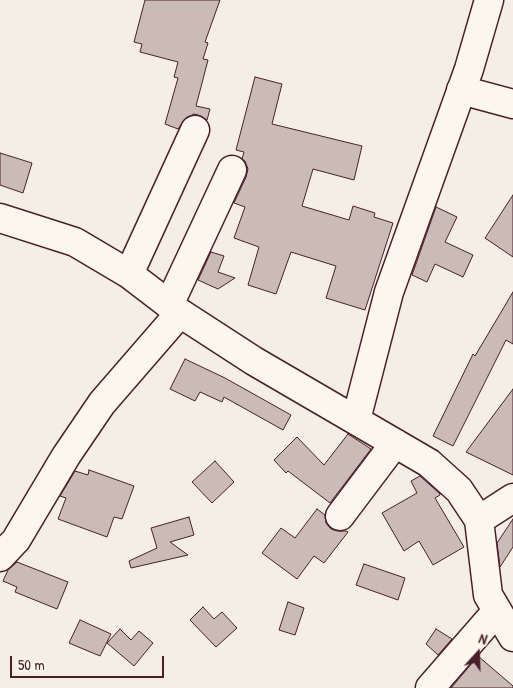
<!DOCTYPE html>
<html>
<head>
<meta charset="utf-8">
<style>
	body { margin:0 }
	#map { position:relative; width:513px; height:688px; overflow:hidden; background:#f4eee4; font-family:"Patrick Hand",sans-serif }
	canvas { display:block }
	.north { position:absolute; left:453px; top:628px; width:50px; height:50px; -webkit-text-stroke:4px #fbf7ec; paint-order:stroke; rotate:20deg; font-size:14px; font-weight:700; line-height:20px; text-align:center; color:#4a1f2b }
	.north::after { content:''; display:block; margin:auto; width:18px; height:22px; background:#4a1f2b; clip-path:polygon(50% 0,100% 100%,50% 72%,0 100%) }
	.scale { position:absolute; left:10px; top:656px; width:154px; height:22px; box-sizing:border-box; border:2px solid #4a1f2b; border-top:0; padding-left:6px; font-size:15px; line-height:18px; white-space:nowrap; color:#4a1f2b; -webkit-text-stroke:4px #fbf7ec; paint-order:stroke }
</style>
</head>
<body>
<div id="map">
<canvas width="513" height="688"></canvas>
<div class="north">N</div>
<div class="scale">50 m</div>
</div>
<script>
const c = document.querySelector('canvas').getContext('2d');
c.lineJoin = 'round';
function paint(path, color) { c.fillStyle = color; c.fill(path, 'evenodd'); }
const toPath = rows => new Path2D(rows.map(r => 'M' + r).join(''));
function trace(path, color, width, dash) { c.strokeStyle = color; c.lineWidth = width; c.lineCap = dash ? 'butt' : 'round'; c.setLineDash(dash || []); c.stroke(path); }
const building = toPath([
	[145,0,220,0,205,42,208,43,203,59,208,60,196,106,210,109,207,120,201,116,194,114,186,118,178,129,165,124,178,78,174,77,178,62,140,52,142,44,134,42,145,0],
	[255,77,282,84,272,124,362,146,354,180,313,169,302,206,349,220,353,206,375,213,374,217,393,223,365,310,326,298,336,266,291,252,276,294,248,285,259,247,234,238,245,207,234,203,246,177,248,169,245,161,242,159,244,152,236,150,255,77],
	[0,153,32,163,23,193,0,185,0,153],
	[513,195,513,257,485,238,513,195],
	[436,207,457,217,445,242,473,255,463,277,435,264,427,282,412,275,436,207],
	[211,252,224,256,218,272,235,278,218,289,198,280,211,252],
	[513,292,513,344,506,340,453,446,433,436,473,354,475,356,513,292],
	[185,359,225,378,291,415,283,430,224,397,222,402,200,392,195,401,170,389,185,359],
	[513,389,513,475,466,452,513,389],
	[348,434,371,449,330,503,288,471,286,473,274,460,297,437,324,465,348,434],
	[215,461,234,482,212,503,192,482,215,461],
	[89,470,134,486,122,519,114,517,107,537,58,519,66,498,60,496,75,471,88,475,89,470],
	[420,476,440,494,440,495,435,498,464,547,433,565,419,541,404,551,382,513,417,493,411,481,420,476],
	[317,509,325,515,326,523,331,529,338,531,346,531,348,532,324,563,314,556,297,579,262,553,281,528,295,538,317,509],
	[189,517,194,535,170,542,188,555,131,568,129,561,157,548,151,528,189,517],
	[513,519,513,547,500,567,497,543,513,519],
	[17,562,68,582,57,609,15,592,17,587,3,581,8,570,17,562],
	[364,564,405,578,398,600,356,585,364,564],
	[288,602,304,608,295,635,279,630,288,602],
	[203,607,214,619,222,612,237,628,216,647,190,620,203,607],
	[80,620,111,634,100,656,69,643,80,620],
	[120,629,131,640,139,631,153,643,134,666,107,643,120,629],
	[436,629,452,639,438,655,426,644,436,629],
	[478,656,513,686,513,688,451,688,478,656]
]);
const minor = toPath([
	[461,90,513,104],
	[0,218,75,242,129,274,180,313,254,361,429,463,459,490,479,520,488,595,513,637],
	[129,274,195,130],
	[169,305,232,170],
	[356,420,389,292,469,69,489,0],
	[340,516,395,443],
	[479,520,513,498],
	[0,557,16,540,66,456,102,403,180,313],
	[430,688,497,611]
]);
paint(building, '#cabbb6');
trace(building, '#4a1f2b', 1);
trace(minor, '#4a1f2b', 31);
trace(minor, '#fbf7ec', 28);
</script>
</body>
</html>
